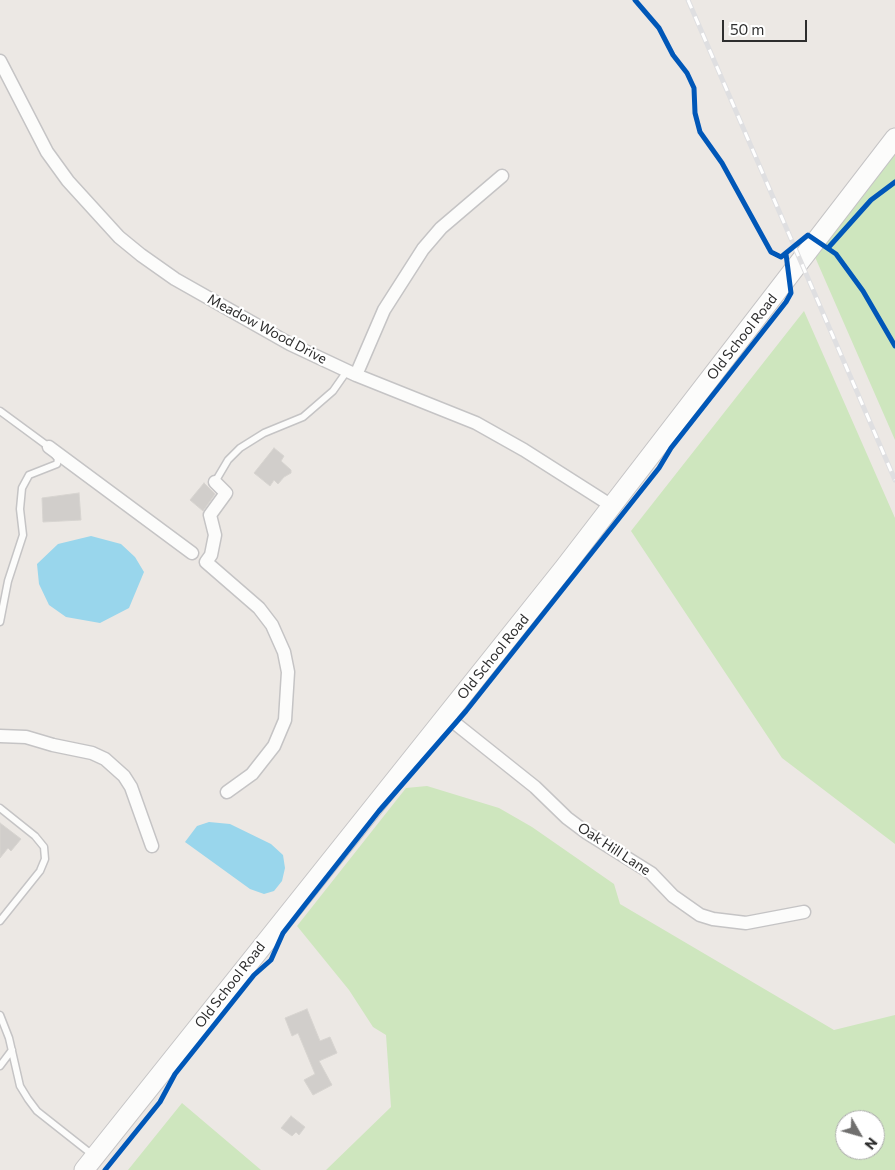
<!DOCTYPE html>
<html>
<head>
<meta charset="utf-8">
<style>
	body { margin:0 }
	#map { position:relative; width:895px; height:1170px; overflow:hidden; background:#ece8e4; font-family:Commissioner,sans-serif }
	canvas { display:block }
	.north { position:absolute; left:835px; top:1110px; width:50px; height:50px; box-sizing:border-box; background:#fff; border:1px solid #ababab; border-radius:50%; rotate:128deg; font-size:14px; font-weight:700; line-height:20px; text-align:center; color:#2e2e2e }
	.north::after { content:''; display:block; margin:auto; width:18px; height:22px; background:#706f6e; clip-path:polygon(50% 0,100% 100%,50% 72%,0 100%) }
	.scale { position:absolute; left:722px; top:20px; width:85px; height:22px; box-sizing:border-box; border:2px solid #2e2e2e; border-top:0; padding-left:6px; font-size:15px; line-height:18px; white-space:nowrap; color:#2e2e2e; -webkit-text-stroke:4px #fff; paint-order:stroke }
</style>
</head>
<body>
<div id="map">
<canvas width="895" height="1170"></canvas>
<div class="north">N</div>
<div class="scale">50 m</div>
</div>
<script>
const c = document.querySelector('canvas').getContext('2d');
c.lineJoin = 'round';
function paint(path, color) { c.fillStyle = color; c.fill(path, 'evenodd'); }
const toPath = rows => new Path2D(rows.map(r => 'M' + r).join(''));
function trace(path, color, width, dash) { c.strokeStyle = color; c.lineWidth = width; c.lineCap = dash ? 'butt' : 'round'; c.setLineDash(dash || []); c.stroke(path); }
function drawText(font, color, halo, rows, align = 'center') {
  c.font = font + ' Commissioner,sans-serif'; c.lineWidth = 4.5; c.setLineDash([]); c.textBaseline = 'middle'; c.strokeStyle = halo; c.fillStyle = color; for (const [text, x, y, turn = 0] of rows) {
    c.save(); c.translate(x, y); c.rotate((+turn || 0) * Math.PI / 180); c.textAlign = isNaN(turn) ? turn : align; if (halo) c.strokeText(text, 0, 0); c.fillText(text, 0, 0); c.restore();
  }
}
const green = toPath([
	[895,154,895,440,815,257],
	[804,311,895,518,895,844,782,758,631,531],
	[427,786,499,808,532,827,614,884,620,904,834,1030,895,1015,895,1170,326,1170,391,1107,386,1035,373,1027,349,990,297,926,406,788],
	[845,1120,875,1120,875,1150,845,1150],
	[182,1103,261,1170,128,1170]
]);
const water = toPath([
	[91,536,121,544,135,557,144,572,129,608,100,623,66,617,49,605,39,584,37,564,58,544],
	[209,822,230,824,271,844,283,855,285,868,282,881,274,891,264,894,250,889,185,842,197,826]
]);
const building = toPath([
	[274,448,284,456,281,461,291,470,291,473,284,477,278,484,274,480,270,486,254,473,274,448],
	[204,483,215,494,203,511,190,500,204,483],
	[79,493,81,520,43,522,42,498,79,493],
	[0,823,21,839,11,851,8,848,0,858,0,823],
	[307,1009,320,1041,330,1037,337,1053,319,1061,332,1085,313,1095,304,1080,315,1074,298,1033,292,1036,285,1018,307,1009],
	[291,1116,305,1127,299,1135,296,1132,292,1136,281,1128,291,1116]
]);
const lane = toPath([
	[0,411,49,447,58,459,57,464,29,475,22,488,20,509,23,535,8,581,0,622],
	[215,482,228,460,240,448,264,433,303,417,333,391,347,371],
	[0,808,35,836,44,847,45,859,40,871,0,921],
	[0,1015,9,1038,20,1086,28,1099,37,1111,94,1156],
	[0,1066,12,1050]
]);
const street = toPath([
	[0,61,47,152,68,181,119,237,141,255,175,279,290,344,356,375,476,423,524,450,612,506],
	[356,375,384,310,423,249,441,228,502,176],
	[49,447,192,553],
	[215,482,226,493,210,515,215,535,211,555,206,562,259,608,272,625,284,652,288,672,285,720,274,746,252,774,227,792],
	[446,716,535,787,567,818,587,833,651,873,673,896,700,915,713,919,746,923,804,912],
	[0,736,26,737,53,745,92,753,105,759,124,776,131,787,152,846]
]);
const secondary = toPath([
	[84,1170,564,568,895,138]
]);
const rail = toPath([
	[688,0,895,480]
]);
const cycleway = toPath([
	[635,0,659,28,673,55,687,73,694,88,695,113,700,132,722,163,771,252,781,257,808,235,836,254,863,291,895,346],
	[828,248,871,200,895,182],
	[105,1170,160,1102,175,1074,254,975,271,960,283,933,304,906,379,811,466,711,659,468,671,448,786,302,791,293,786,254]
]);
const streetNames = [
	["Meadow Wood Drive",267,329,28],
	["Old School Road",742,337,-52],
	["Old School Road",493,657,-51],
	["Oak Hill Lane",614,849,33],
	["Old School Road",230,985,-52]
];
paint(green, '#cee6be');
paint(water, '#99d6ec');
paint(building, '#d1cecb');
trace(building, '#d7d4d0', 1);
trace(lane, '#c5c4c5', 9);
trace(street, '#c5c4c5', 15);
trace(secondary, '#c5c4c5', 21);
trace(lane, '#fcfcfb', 6);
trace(street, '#fcfcfb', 12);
trace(secondary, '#fcfcfb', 19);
trace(rail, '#dfdfe1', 5);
trace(rail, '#fff', 3, [9]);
trace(cycleway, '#0057b8', 5);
drawText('14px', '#2e2e2e', '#fff', streetNames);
</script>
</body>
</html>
